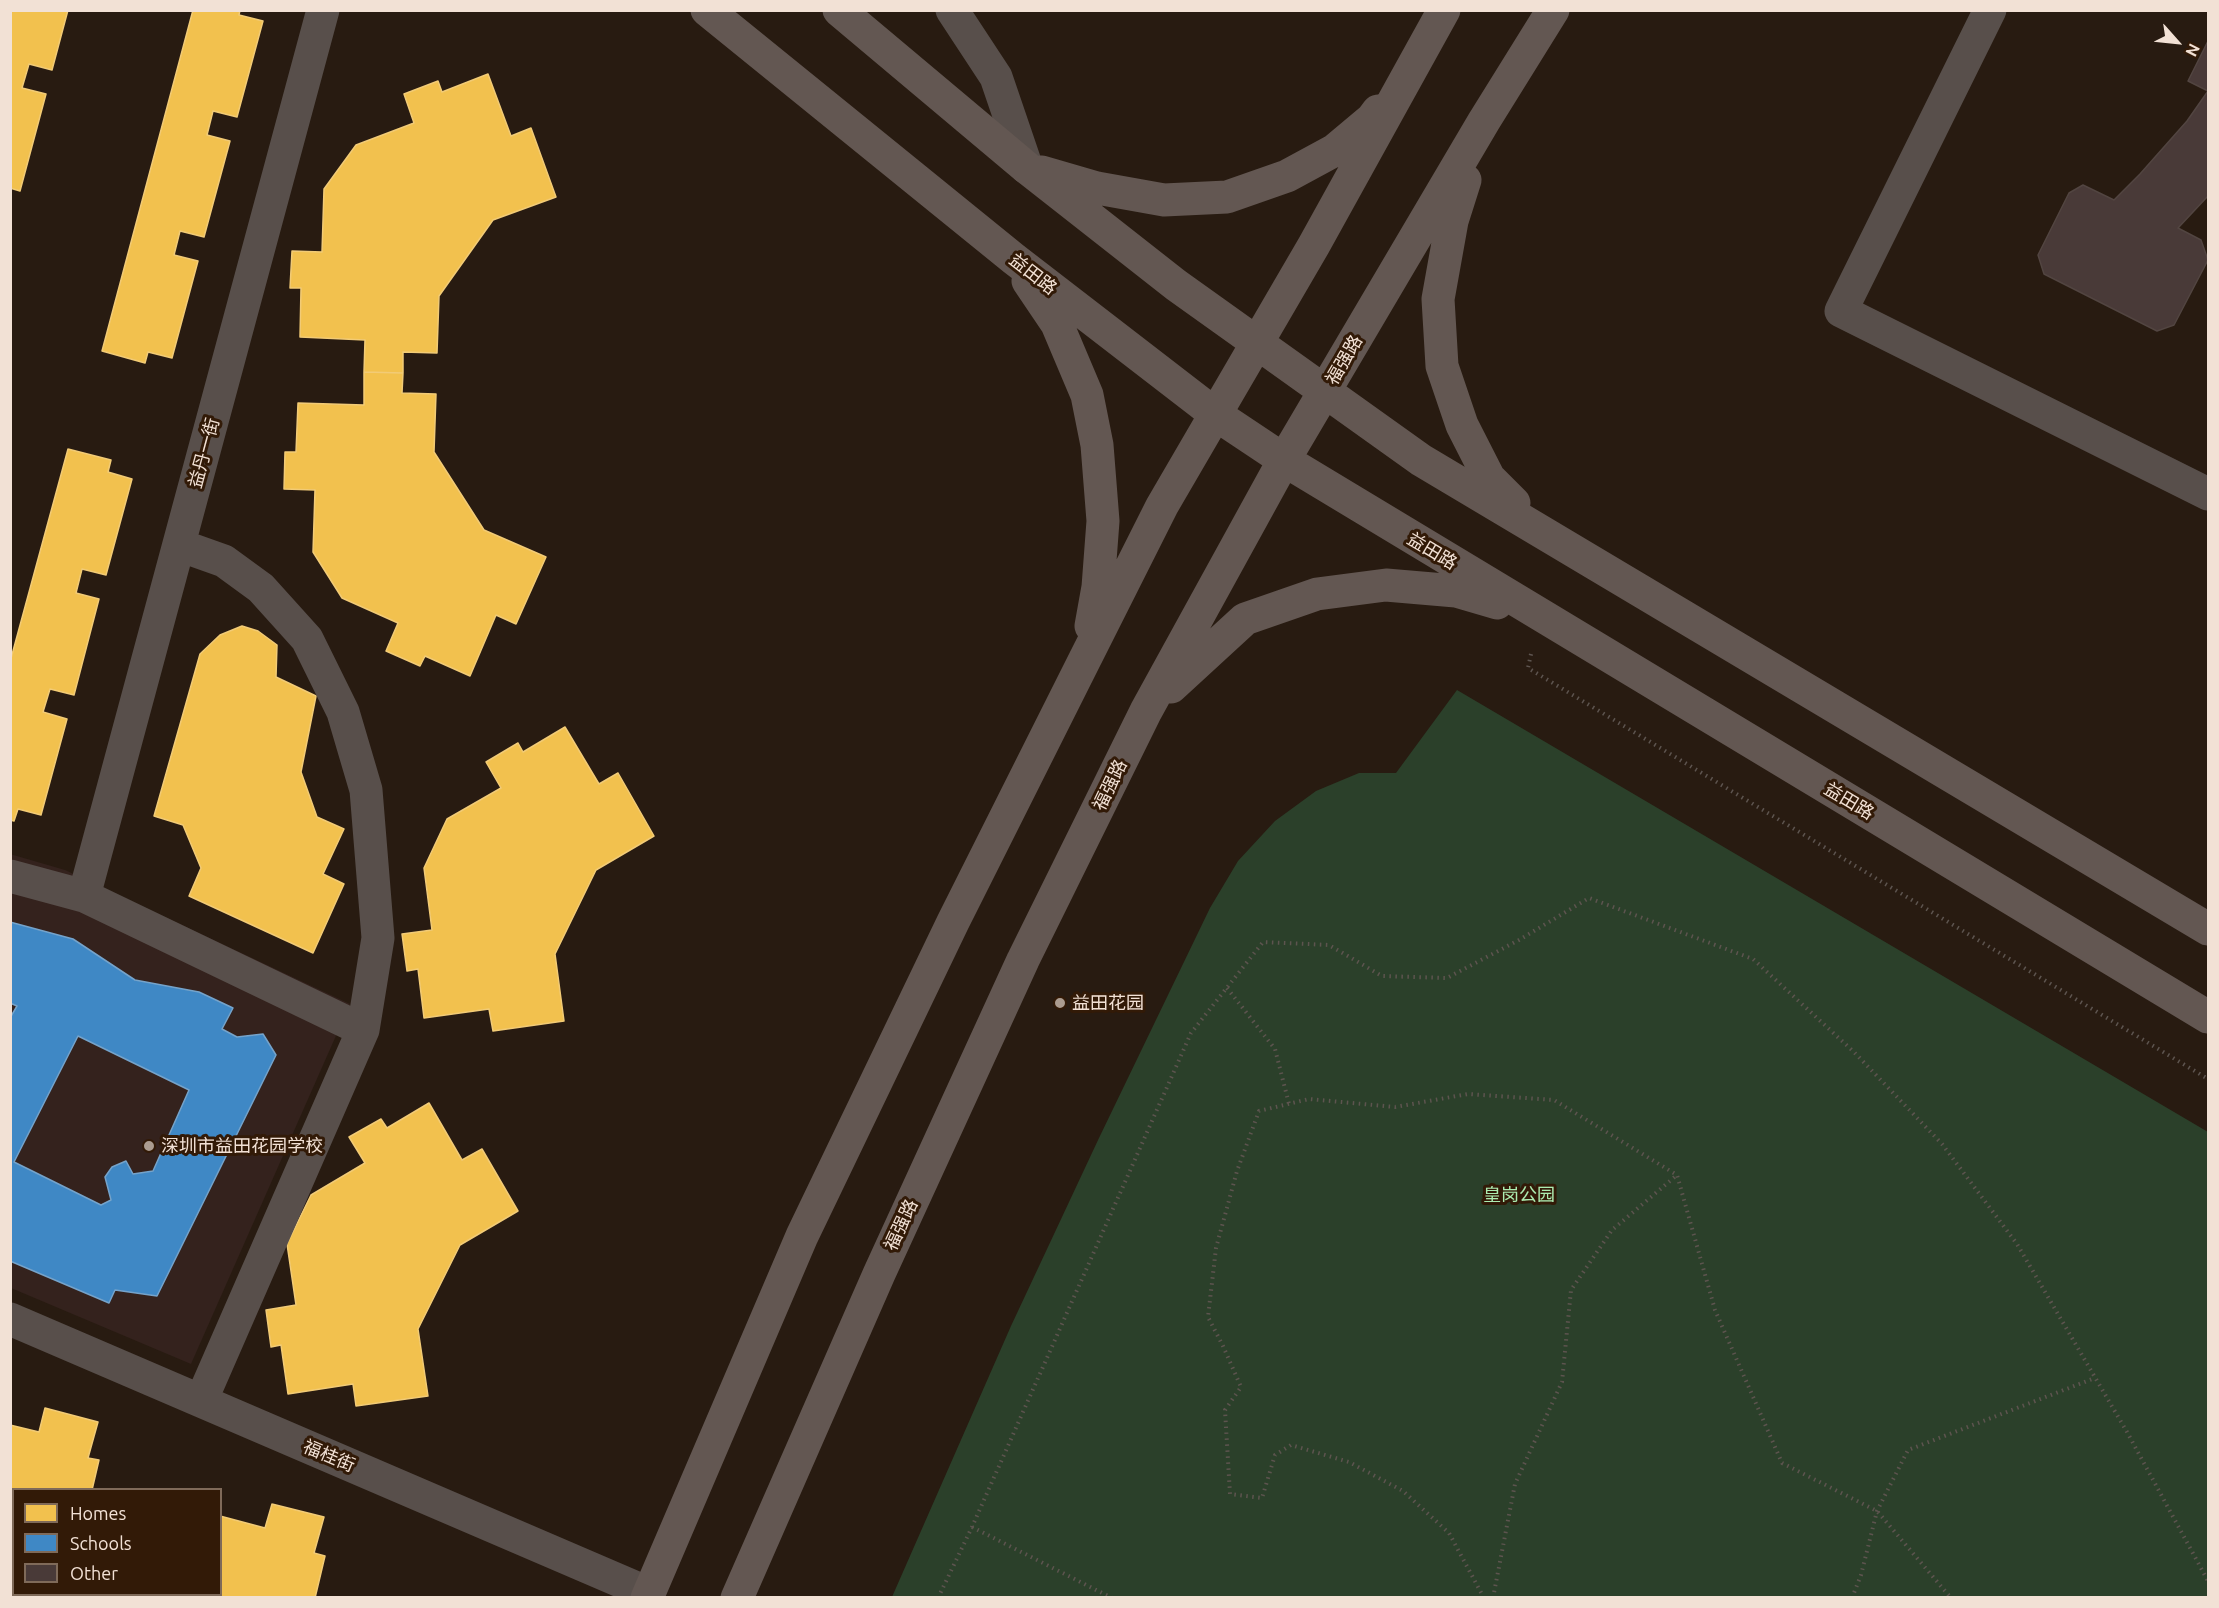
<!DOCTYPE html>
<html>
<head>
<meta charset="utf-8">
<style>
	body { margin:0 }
	#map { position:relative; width:2219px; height:1608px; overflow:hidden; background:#281b11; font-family:Ubuntu,sans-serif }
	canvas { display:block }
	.frame { position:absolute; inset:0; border:12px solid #f2e1d5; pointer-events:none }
	.legend { position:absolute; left:12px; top:1488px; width:210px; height:108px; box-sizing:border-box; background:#321a07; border:2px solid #7f6a59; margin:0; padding:8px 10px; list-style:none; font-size:18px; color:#f2e1d5 }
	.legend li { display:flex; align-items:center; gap:12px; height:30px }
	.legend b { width:30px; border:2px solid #7f6a59 }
	.north { position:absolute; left:2147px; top:12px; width:60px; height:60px; -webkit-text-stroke:4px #321a07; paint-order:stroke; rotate:117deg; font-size:16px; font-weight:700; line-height:24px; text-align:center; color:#f2e1d5 }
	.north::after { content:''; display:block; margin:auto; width:21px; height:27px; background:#f2e1d5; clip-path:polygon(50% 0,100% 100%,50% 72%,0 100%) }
</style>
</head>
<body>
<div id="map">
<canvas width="2219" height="1608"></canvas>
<div class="frame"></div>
<ul class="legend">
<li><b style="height:16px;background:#f2c14e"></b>Homes</li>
<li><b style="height:16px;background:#3f88c5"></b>Schools</li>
<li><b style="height:16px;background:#493a38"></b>Other</li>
</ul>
<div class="north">N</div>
</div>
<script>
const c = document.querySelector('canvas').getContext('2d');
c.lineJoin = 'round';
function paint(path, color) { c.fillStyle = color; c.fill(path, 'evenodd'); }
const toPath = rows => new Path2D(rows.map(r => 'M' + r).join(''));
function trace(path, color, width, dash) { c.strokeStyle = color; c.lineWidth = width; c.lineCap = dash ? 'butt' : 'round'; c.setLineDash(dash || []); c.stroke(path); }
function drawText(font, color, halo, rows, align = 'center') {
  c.font = font + ' Ubuntu,"Noto Sans SC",sans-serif'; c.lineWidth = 6; c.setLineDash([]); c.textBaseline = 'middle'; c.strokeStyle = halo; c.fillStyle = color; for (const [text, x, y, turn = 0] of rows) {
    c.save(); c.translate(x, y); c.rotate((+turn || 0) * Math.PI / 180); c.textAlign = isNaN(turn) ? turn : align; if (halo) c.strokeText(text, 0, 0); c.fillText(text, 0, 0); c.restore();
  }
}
const education = toPath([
	[10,854,65,870,350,1004,191,1364,11,1288]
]);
const green = toPath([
	[1457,690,2208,1132,2208,1597,892,1597,1011,1326,1099,1138,1210,908,1238,861,1275,821,1316,791,1359,773,1396,773]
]);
const homes = toPath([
	[10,10,68,10,52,70,29,64,22,88,46,94,20,191,10,188,10,10],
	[193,10,240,10,239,15,263,21,237,117,213,111,207,135,230,141,204,237,180,231,174,255,198,261,172,358,148,352,145,363,102,351,193,10],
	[488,74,511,136,531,128,556,197,493,220,439,296,437,353,403,352,403,373,364,372,365,340,300,337,301,288,290,288,292,251,322,252,324,189,356,145,414,123,404,94,438,81,442,92,488,74],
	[364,372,403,373,402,393,436,394,434,452,484,530,546,557,516,624,496,615,470,676,425,656,420,666,386,651,398,623,342,598,313,552,315,490,284,489,285,452,296,452,298,403,364,405,364,372],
	[68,449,111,460,108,472,132,479,106,575,82,569,76,593,99,599,74,695,50,689,43,712,67,719,41,815,18,809,14,821,10,820,10,662,68,449],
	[242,626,258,631,277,645,276,677,316,696,301,772,317,817,344,829,323,874,344,884,313,953,189,896,201,868,183,825,154,816,200,654,220,635,242,626],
	[565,727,599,784,618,773,654,836,596,870,555,954,564,1021,493,1031,489,1009,424,1018,418,969,407,971,402,934,432,930,424,868,447,819,501,788,486,762,518,743,523,752,565,727],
	[429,1103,462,1160,482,1149,518,1211,460,1245,418,1329,428,1396,356,1406,353,1384,288,1394,281,1345,271,1347,266,1310,296,1305,287,1244,311,1195,365,1163,349,1137,381,1119,387,1128,429,1103],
	[45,1408,98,1422,88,1458,99,1460,92,1490,14,1490,14,1564,10,1563,10,1425,39,1432,45,1408],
	[272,1504,324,1517,314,1553,325,1556,315,1598,169,1598,169,1594,220,1594,220,1516,265,1528,272,1504]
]);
const schools = toPath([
	[10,922,73,939,135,980,199,992,233,1008,222,1029,237,1037,263,1034,276,1055,157,1296,115,1290,109,1303,10,1261,10,1018,17,1006,10,1003,10,922],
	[78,1036,189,1090,153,1171,133,1174,126,1161,112,1167,105,1177,111,1200,101,1205,14,1162,78,1036]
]);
const building = toPath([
	[2208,41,2208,196,2178,228,2201,240,2208,260,2174,325,2157,331,2044,274,2038,255,2069,193,2083,185,2114,200,2140,174,2187,121,2208,91,2188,81,2208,41]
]);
const path = toPath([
	[1531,654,1528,668,2208,1079],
	[1227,988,1275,1049,1289,1104],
	[972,1527,1112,1598],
	[938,1598,972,1527,1191,1033,1263,942,1329,945,1382,976,1447,978,1519,940,1589,898,1753,959,1854,1052,1942,1144,2017,1244,2127,1432,2208,1581],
	[1484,1598,1449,1533,1403,1491,1349,1462,1291,1445,1275,1455,1262,1498,1230,1494,1225,1410,1241,1387,1223,1346,1208,1317,1216,1248,1237,1171,1259,1111,1309,1099,1395,1107,1468,1094,1554,1100,1677,1175,1715,1310,1782,1463,1877,1511,1951,1598],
	[1493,1598,1515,1484,1562,1382,1571,1290,1612,1230,1677,1175],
	[1852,1598,1861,1575,1877,1511,1908,1450,2095,1378]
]);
const minor = toPath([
	[952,10,996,77,1027,168],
	[1990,10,1841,311,2208,494],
	[179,545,224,561,261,588,307,639,343,712,366,790,378,938,363,1030,201,1401],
	[10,876,84,896,363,1030],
	[84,896,323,10],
	[10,1319,648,1593]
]);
const major = toPath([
	[707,10,1014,259,1215,414,1284,460,2208,1017],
	[839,10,1027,168,1176,285,1421,460,2208,929],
	[1042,172,1097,188,1164,200,1227,197,1287,176,1335,150,1372,119,1378,111],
	[1465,180,1452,221,1438,299,1442,366,1462,425,1489,478,1514,503],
	[1028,281,1057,324,1087,395,1097,445,1103,521,1098,587,1091,626],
	[1171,687,1245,619,1317,594,1386,585,1456,591,1497,603],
	[647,1598,802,1236,953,922,1084,661,1162,506,1314,245,1444,10],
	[737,1598,879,1274,1023,960,1146,711,1284,460,1484,121,1553,10]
]);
const markers = [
	[1060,1003,6,"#ab9c90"],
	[149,1146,6,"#ab9c90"]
];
const streetNames = [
	["益田路",1033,274,38],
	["福强路",1344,360,-60],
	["益丹一街",204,453,-75],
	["益田路",1432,551,31],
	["福强路",1110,785,-64],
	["益田路",1849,801,31],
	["福强路",901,1225,-65],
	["福桂街",329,1456,23]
];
const poiNames = [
	["益田花园",1072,1003],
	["深圳市益田花园学校",161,1146]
];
const parkNames = [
	["皇岗公园",1519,1195]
];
paint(education, '#34221d');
paint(green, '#2b402a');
paint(homes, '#f2c14e');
trace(homes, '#f2cb76', 1.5);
paint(schools, '#3f88c5');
trace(schools, '#75a3ca', 1.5);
paint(building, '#493a38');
trace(building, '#524541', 1.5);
trace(path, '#5d544f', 4, [1.5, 4.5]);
trace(minor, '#584f4b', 33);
trace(major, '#635752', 33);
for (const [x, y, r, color] of markers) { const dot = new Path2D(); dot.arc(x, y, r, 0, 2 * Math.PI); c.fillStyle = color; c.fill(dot); trace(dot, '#321a07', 2); }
drawText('18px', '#f2e1d5', '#321a07', streetNames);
drawText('18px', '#f2e1d5', '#321a07', poiNames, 'left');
drawText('18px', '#acecb1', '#321a07', parkNames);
</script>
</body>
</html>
